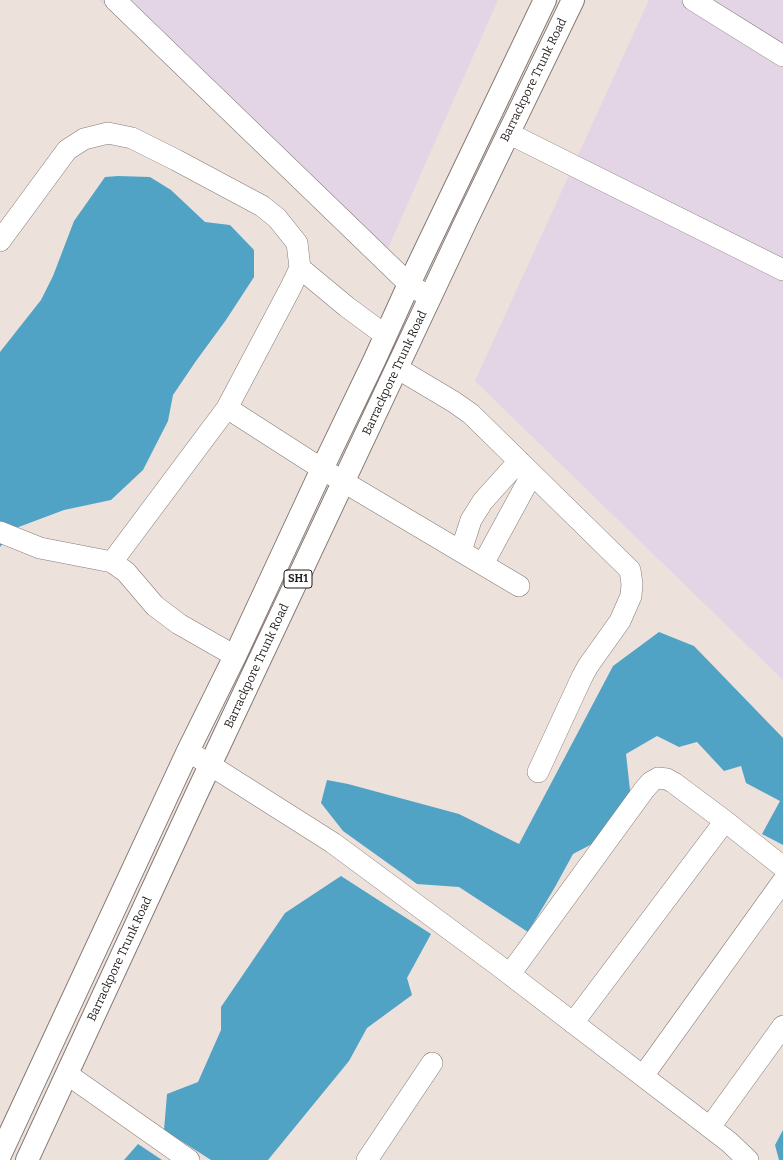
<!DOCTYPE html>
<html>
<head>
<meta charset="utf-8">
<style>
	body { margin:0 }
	canvas { display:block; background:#ede1db }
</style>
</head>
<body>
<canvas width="783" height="1160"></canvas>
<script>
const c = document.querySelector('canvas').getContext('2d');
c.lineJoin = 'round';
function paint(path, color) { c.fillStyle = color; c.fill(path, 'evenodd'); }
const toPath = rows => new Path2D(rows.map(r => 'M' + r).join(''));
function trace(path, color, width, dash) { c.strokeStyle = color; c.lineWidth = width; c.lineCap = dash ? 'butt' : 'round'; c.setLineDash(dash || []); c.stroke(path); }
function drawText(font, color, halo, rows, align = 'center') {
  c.font = font + ' Bitter,serif'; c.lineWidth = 4; c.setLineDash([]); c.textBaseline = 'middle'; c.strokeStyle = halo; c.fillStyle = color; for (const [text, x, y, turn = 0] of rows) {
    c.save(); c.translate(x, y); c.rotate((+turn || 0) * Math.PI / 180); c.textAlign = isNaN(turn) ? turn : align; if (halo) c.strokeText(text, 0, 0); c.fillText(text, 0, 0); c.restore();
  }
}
const industrial = toPath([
	[99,0,498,0,380,266],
	[649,0,783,0,783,680,475,381]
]);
const water = toPath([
	[118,176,150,177,171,190,205,222,230,225,254,250,254,277,226,320,196,361,173,395,168,421,143,470,111,500,64,510,16,528,0,547,0,352,41,300,53,276,74,221,105,177],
	[659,632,694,646,783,738,783,845,762,834,780,801,746,783,741,766,724,771,697,742,679,747,657,736,626,754,631,799,613,833,573,854,555,887,528,932,459,887,417,884,343,831,321,803,327,780,348,784,459,814,519,844,613,666],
	[341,876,431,934,407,978,412,995,367,1028,349,1061,268,1160,211,1160,164,1130,167,1094,198,1082,221,1030,221,1007,285,913],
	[783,1130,783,1160,779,1160,775,1145],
	[138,1144,162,1160,124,1160]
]);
const minor = toPath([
	[115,0,409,284,430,298],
	[693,0,783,56],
	[508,133,783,270],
	[0,241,67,150,84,139,108,133,132,138,176,160,262,206,277,218,297,243,300,268,291,287,227,408,322,469,519,586],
	[300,268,347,307,385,335],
	[397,368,454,402,471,414,630,570,632,584,631,596,620,621,588,666,582,677,538,772],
	[0,532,40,548,112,562,126,572,155,606,179,624,235,656],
	[461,551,471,520,483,501,519,461],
	[112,562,227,408],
	[483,564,532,474],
	[188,751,333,843,495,963,729,1142,748,1160],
	[510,974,644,790,651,782,658,778,667,779,674,783,725,821,783,867],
	[573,1023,725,821],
	[67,1074,189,1160],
	[643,1076,783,881],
	[710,1127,783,1026],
	[367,1160,432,1063]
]);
const major = toPath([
	[0,1155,188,751,235,656,322,469,374,361,409,284,545,0],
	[27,1160,196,795,467,219,573,0]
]);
const shields = [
	[298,579,28]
];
const shieldNames = [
	["SH1",298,579]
];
const streetNames = [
	["Barrackpore Trunk Road",534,80,-64],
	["Barrackpore Trunk Road",395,373,-65],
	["Barrackpore Trunk Road",257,666,-65],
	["Barrackpore Trunk Road",120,959,-65]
];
paint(industrial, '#e3d4e6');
paint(water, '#51a3c5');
trace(minor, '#857a75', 22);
trace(major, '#857a75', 24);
trace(minor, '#fff', 21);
trace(major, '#fff', 22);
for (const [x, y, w] of shields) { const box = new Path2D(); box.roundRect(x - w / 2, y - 9, w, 18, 3); c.fillStyle = '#fff'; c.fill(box); trace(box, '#201c1a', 1); }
drawText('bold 11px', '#201c1a', null, shieldNames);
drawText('12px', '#201c1a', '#fff', streetNames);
</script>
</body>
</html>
